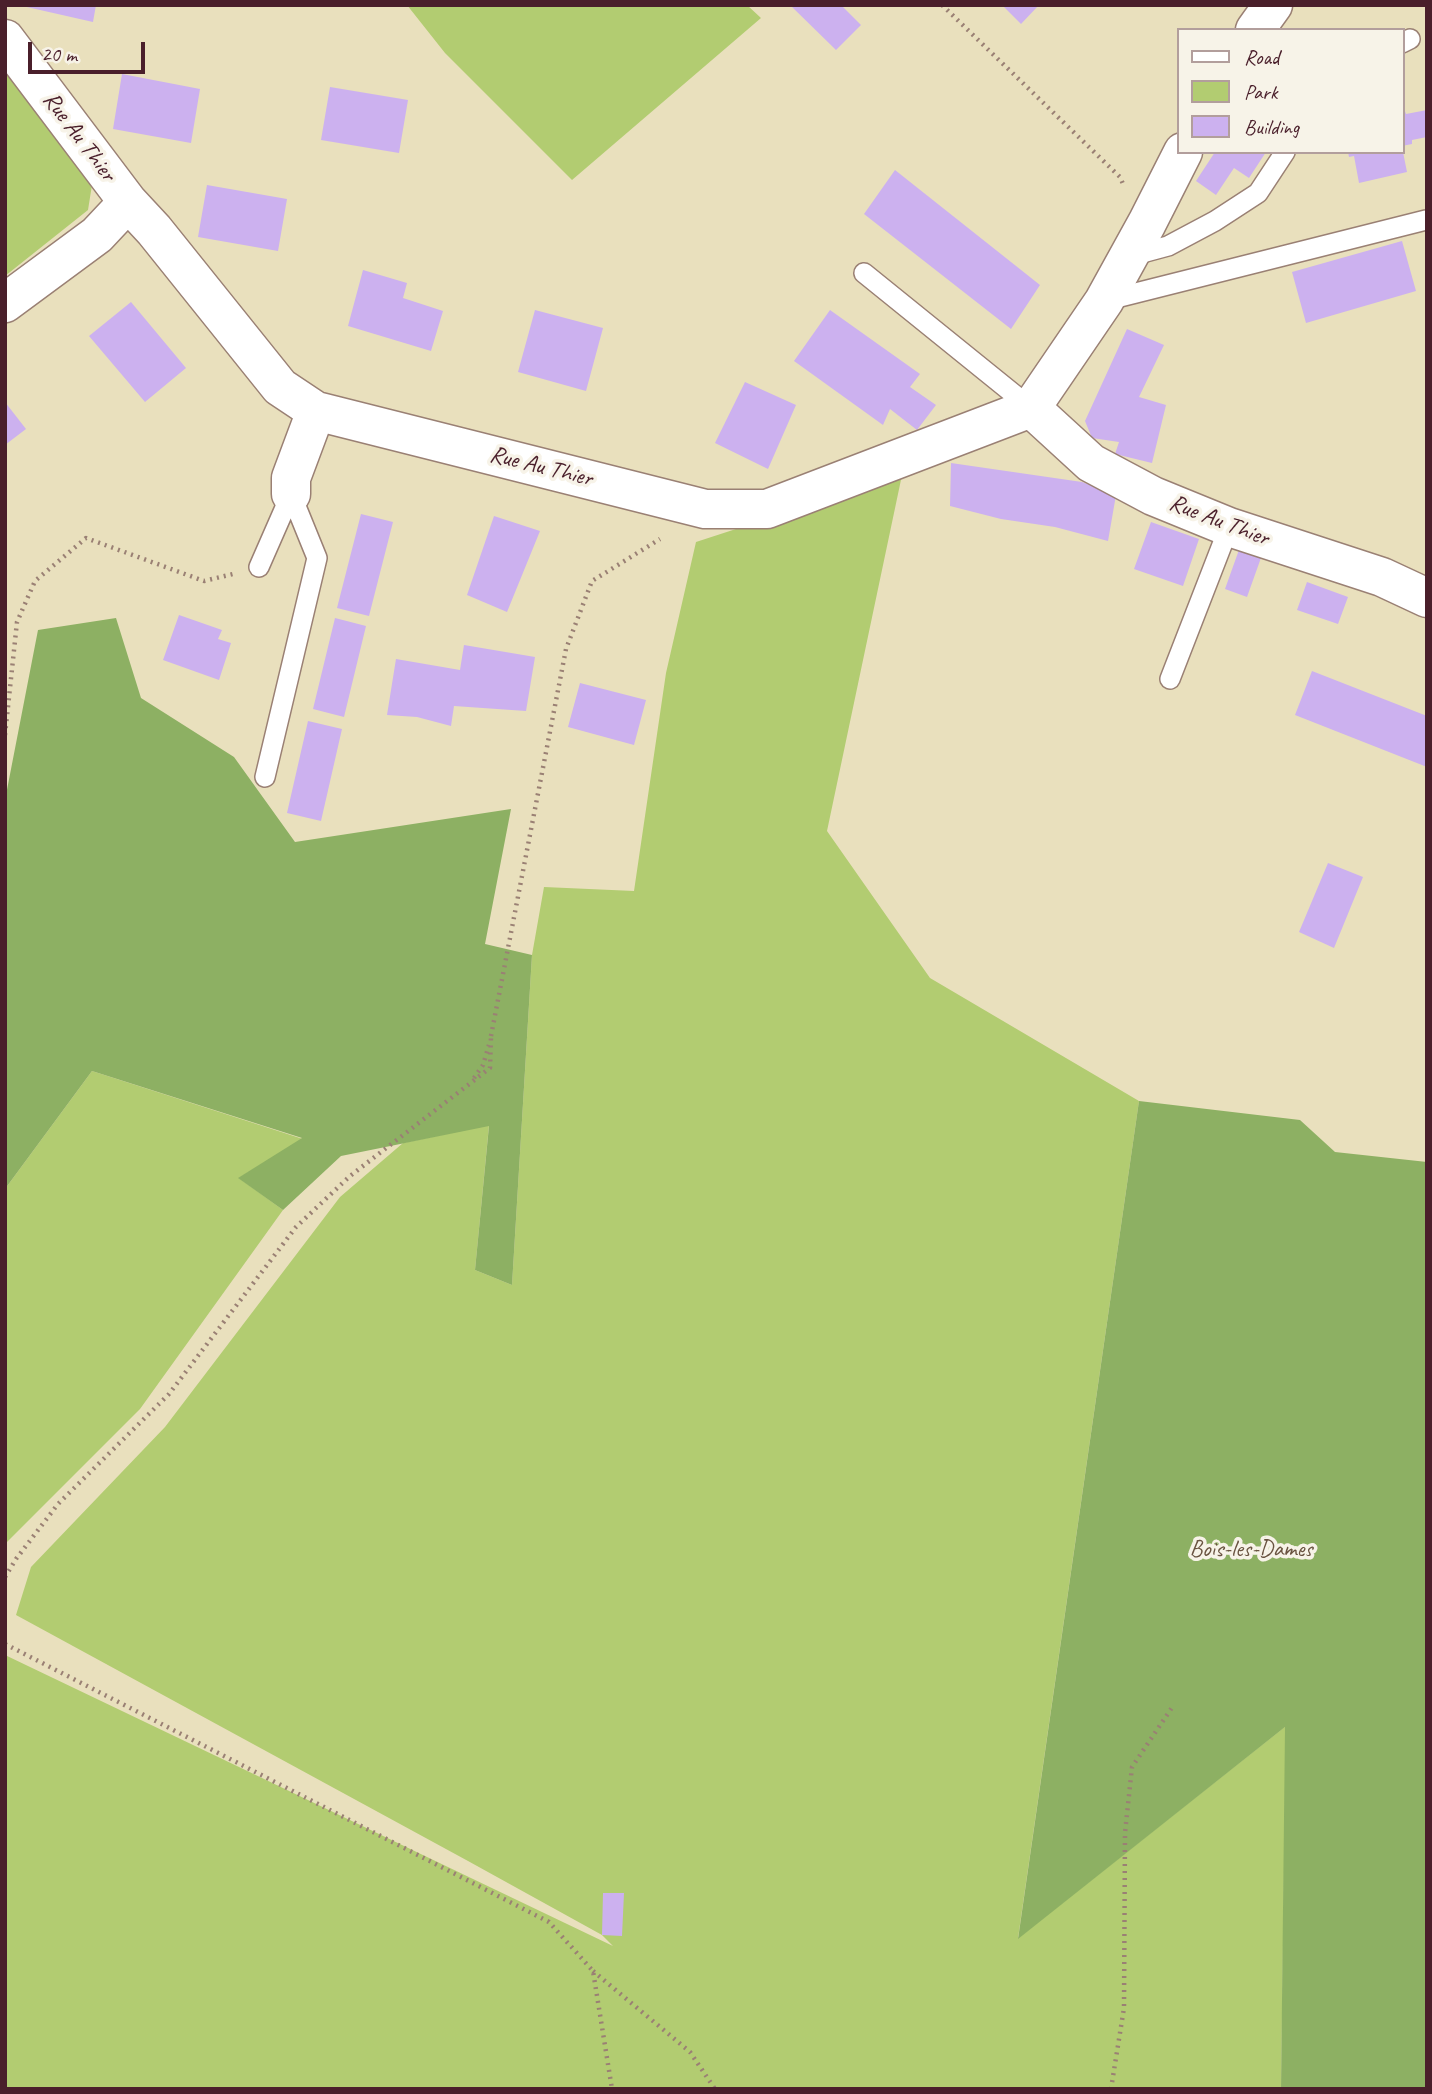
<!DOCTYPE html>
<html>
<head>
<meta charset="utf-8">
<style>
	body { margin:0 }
	#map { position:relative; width:1432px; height:2094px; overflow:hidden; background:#e9e0bd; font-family:Caveat,sans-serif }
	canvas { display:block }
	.frame { position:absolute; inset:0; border:7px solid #4a1f2b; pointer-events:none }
	.legend { position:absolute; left:1177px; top:28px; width:228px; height:126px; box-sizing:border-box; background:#f7f3e8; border:2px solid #b29e9c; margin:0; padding:9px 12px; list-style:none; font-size:21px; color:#4a1f2b }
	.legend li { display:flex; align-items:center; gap:14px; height:35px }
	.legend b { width:35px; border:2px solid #b29e9c }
	.scale { position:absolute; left:28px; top:42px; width:117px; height:32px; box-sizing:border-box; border:4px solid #4a1f2b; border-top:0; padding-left:9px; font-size:21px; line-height:24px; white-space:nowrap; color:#4a1f2b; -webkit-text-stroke:5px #f7f3e8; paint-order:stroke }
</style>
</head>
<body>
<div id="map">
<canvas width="1432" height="2094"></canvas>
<div class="frame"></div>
<ul class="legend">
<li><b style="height:9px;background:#fff"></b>Road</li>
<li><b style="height:19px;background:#b2cc71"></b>Park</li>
<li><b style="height:19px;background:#ccb1ef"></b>Building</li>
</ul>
<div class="scale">20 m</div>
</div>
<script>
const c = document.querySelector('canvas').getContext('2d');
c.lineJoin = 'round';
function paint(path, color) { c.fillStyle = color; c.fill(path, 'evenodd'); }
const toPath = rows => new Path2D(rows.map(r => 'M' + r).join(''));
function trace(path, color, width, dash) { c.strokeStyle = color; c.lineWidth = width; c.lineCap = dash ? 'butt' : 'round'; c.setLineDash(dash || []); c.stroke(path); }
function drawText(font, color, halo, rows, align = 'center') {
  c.font = font + ' Caveat,sans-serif'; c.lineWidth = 7; c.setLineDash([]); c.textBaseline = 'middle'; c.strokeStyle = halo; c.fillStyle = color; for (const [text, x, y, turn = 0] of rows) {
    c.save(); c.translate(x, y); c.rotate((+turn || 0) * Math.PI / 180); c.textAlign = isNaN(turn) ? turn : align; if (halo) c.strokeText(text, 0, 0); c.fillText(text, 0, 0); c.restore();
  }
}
const green = toPath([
	[407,5,747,5,761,18,572,180,445,53],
	[5,73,69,146,92,185,88,210,5,276],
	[902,475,827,831,930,978,1139,1101,1018,1938,1286,1726,1281,2089,5,2089,5,1655,613,1946,602,1935,468,1861,16,1615,31,1567,165,1427,340,1197,403,1143,489,1125,475,1270,512,1285,532,955,544,887,634,891,666,673,696,542],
	[92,1071,303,1139,239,1178,283,1210,140,1409,5,1544,5,1189]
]);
const forest = toPath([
	[116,618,141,698,234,757,295,842,511,809,485,944,532,955,512,1285,475,1270,489,1126,341,1156,283,1210,238,1178,302,1138,92,1071,5,1189,5,800,38,630],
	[1139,1101,1300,1120,1335,1152,1427,1162,1427,2089,1281,2089,1285,1727,1018,1939]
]);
const building = toPath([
	[18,5,96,5,93,22],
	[790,5,841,5,861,25,836,50],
	[1002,5,1039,5,1021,24],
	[122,74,200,89,191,143,113,129],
	[330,87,408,100,399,153,321,140],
	[1402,103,1406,114,1427,110,1427,137,1412,140,1412,144,1402,146],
	[1215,152,1266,152,1249,178,1234,168,1216,195,1196,181],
	[1348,152,1403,152,1407,172,1359,183,1354,156,1349,157],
	[895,170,1040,285,1011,329,864,214],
	[207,185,287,199,278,251,198,237],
	[1402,241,1416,291,1306,323,1292,272],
	[363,270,407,283,403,298,443,311,431,351,348,326],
	[131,302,186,368,145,402,89,336],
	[535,310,603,328,586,391,518,372],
	[830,310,920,374,910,387,936,405,917,430,890,409,883,425,794,361],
	[1127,329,1164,345,1139,397,1166,405,1152,463,1115,454,1119,442,1092,438,1085,421],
	[745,382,796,405,768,469,715,443],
	[5,402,26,429,5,445],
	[951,463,1082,482,1116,495,1108,541,1055,527,1001,519,950,506],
	[361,514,393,522,369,616,337,608],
	[494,516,540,531,507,612,467,595],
	[1151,522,1199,539,1183,586,1134,569],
	[1240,547,1262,555,1247,597,1225,589],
	[1307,582,1348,597,1338,624,1297,610],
	[179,615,222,630,218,639,231,643,219,680,163,660],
	[335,618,366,626,344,717,313,709],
	[464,645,535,657,526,711,454,706,451,726,417,717,387,715,396,659,460,670],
	[1312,671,1427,716,1427,767,1295,715],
	[580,683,646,700,634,745,568,727],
	[308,721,342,729,321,821,287,813],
	[1328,863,1363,877,1334,948,1299,932],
	[603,1893,624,1893,622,1936,602,1935]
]);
const path = toPath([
	[942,5,1120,177,1123,184],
	[5,735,17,622,35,581,86,538,204,581,233,574],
	[491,1036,566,649,592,581,660,539],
	[474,1078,483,1065,489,1045],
	[5,1577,16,1559,58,1504,169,1394,296,1227,350,1176,490,1068,491,1036],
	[5,1644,549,1922,593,1971,612,2089],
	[593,1971,690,2052,715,2089],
	[1111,2089,1124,2008,1125,1833,1132,1767,1173,1706]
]);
const service = toPath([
	[1402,43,1410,39],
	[1131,256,1168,246,1215,221,1258,193,1285,152],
	[864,273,1031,408],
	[1104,301,1426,220],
	[259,567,291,494],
	[1170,679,1229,527],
	[265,777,317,558,291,494]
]);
const minor = toPath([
	[1255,30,1273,5],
	[5,39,128,202,154,230,280,387,316,411,705,509,767,509,1031,408,1104,301,1147,223,1183,152],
	[5,303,97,235,128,202],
	[1031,408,1091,463,1153,496,1229,527,1382,577,1427,598],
	[291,494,291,478,316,411]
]);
const streetNames = [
	["Rue Au Thier",79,137,53],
	["Rue Au Thier",541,467,14],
	["Rue Au Thier",1219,521,21]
];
const parkNames = [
	["Bois-les-Dames",1251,1550]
];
paint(green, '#b2cc71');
paint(forest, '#8db063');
paint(building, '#ccb1ef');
trace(service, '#9a8074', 22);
trace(minor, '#9a8074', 41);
trace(path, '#9a8074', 4.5, [2, 5]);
trace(service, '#fff', 19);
trace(minor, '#fff', 38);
drawText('24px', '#4a1f2b', '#f7f3e8', streetNames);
drawText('24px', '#695340', '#f7f3e8', parkNames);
</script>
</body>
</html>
